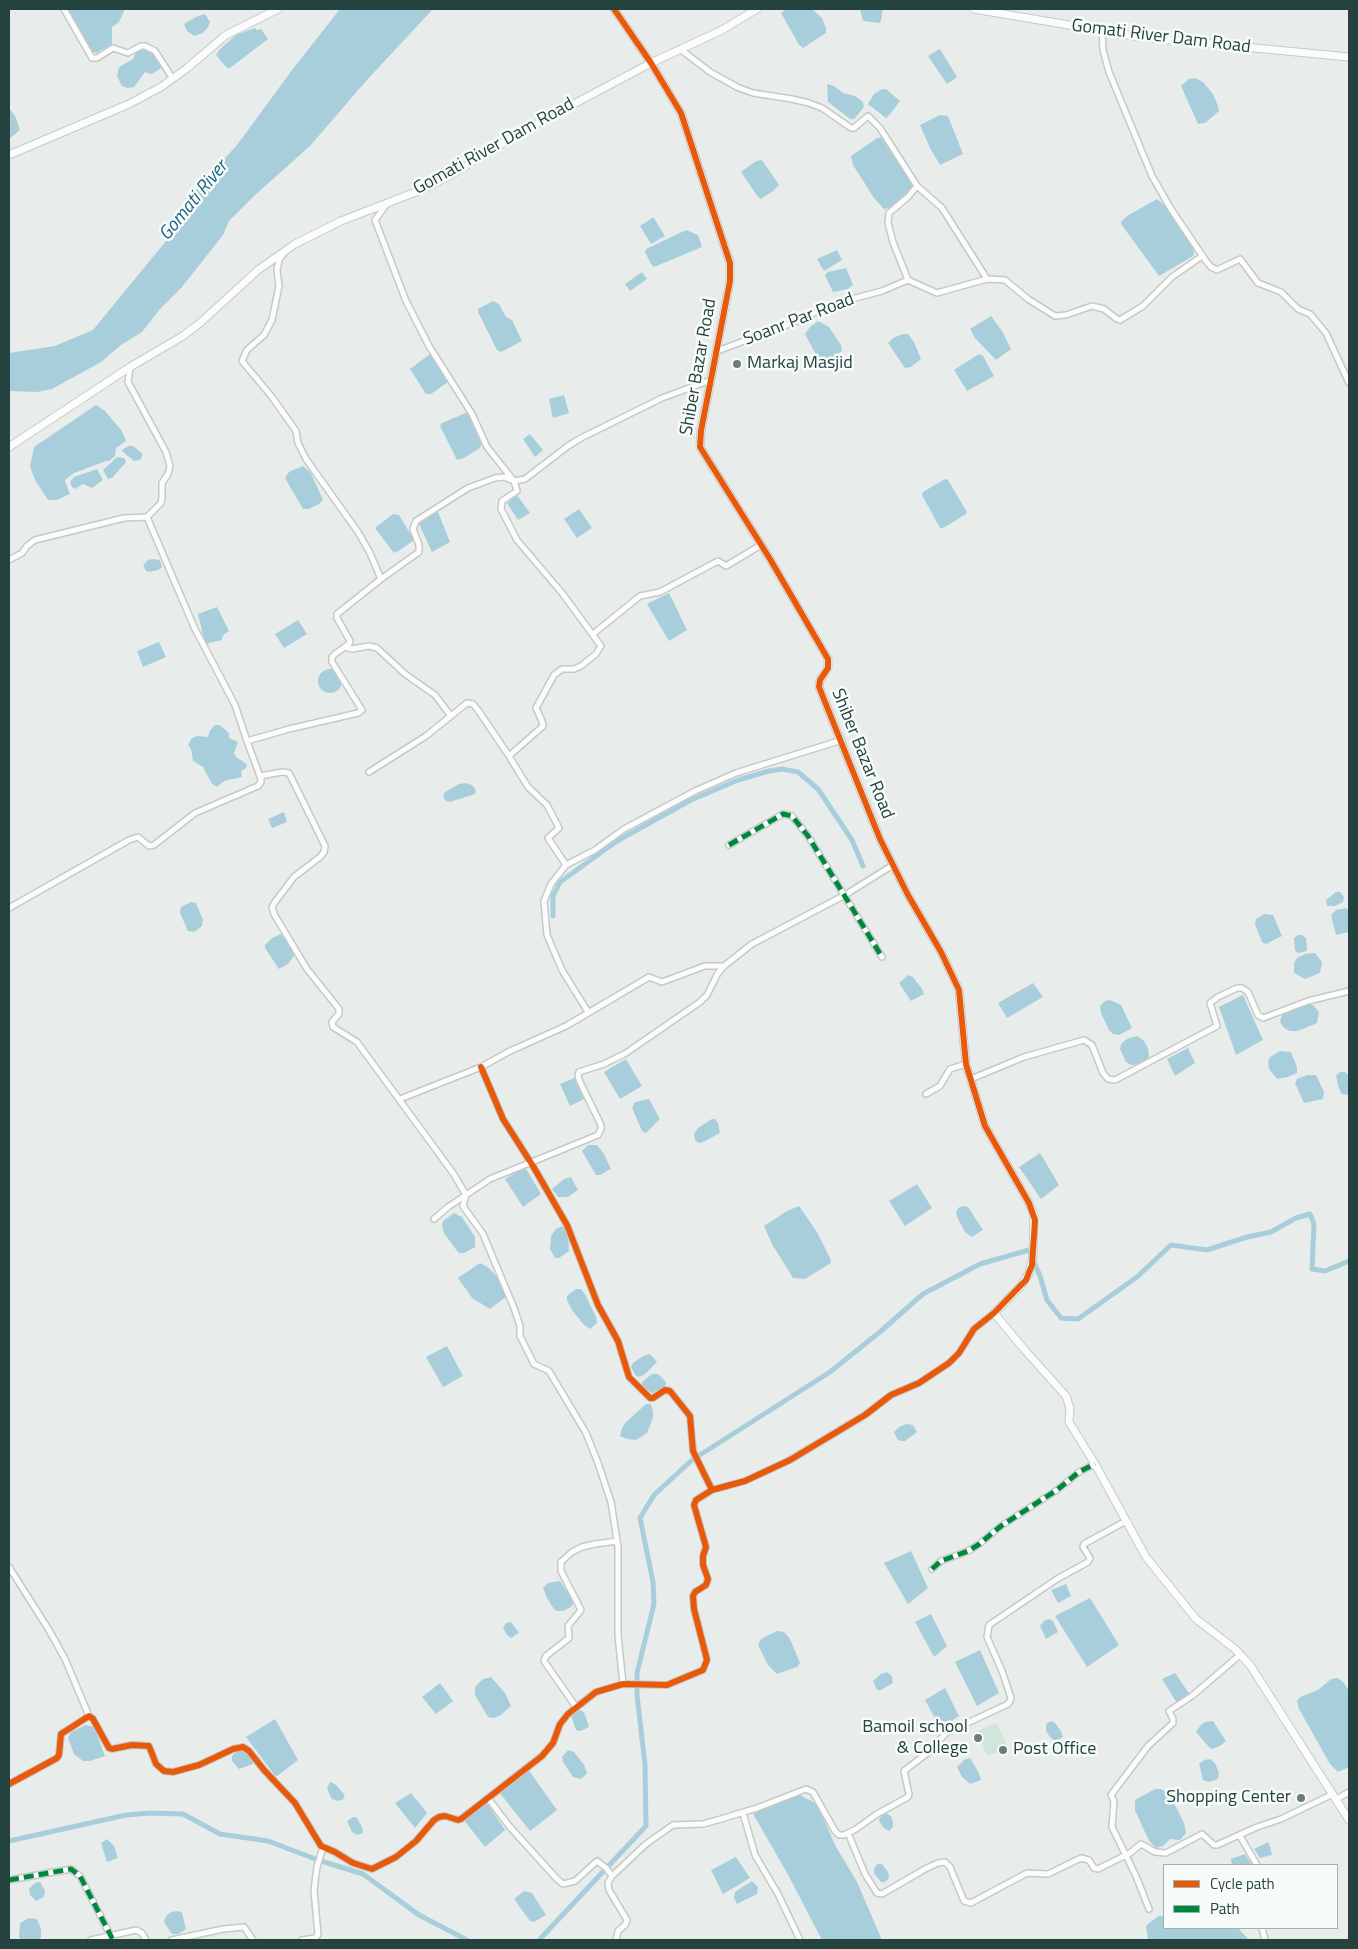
<!DOCTYPE html>
<html>
<head>
<meta charset="utf-8">
<style>
	body { margin:0 }
	#map { position:relative; width:1358px; height:1949px; overflow:hidden; background:#e8edeb; font-family:"Titillium Web",sans-serif }
	canvas { display:block }
	.frame { position:absolute; inset:0; border:10px solid #24423e; pointer-events:none }
	.legend { position:absolute; left:1163px; top:1864px; width:175px; height:65px; box-sizing:border-box; background:#f7fbf9; border:1px solid #a3b1ae; margin:0; padding:6px 9px; list-style:none; font-size:15px; color:#24423e }
	.legend li { display:flex; align-items:center; gap:10px; height:25px }
	.legend b { width:25px; border:1px solid #a3b1ae }
</style>
</head>
<body>
<div id="map">
<canvas width="1358" height="1949"></canvas>
<div class="frame"></div>
<ul class="legend">
<li><b style="height:6px;background:#e8590c"></b>Cycle path</li>
<li><b style="height:6px;background:#00873e"></b>Path</li>
</ul>
</div>
<script>
const c = document.querySelector('canvas').getContext('2d');
c.lineJoin = 'round';
function paint(path, color) { c.fillStyle = color; c.fill(path, 'evenodd'); }
const toPath = rows => new Path2D(rows.map(r => 'M' + r).join(''));
function trace(path, color, width, dash) { c.strokeStyle = color; c.lineWidth = width; c.lineCap = dash ? 'butt' : 'round'; c.setLineDash(dash || []); c.stroke(path); }
function drawText(font, color, halo, rows, align = 'center') {
  c.font = font + ' "Titillium Web",sans-serif'; c.lineWidth = 5; c.setLineDash([]); c.textBaseline = 'middle'; c.strokeStyle = halo; c.fillStyle = color; for (const [text, x, y, turn = 0] of rows) {
    c.save(); c.translate(x, y); c.rotate((+turn || 0) * Math.PI / 180); c.textAlign = isNaN(turn) ? turn : align; if (halo) c.strokeText(text, 0, 0); c.fillText(text, 0, 0); c.restore();
  }
}
const green = toPath([
	[997,1723,1008,1748,987,1756,977,1731]
]);
const water = toPath([
	[68,9,125,9,119,22,112,27,112,44,96,53,93,52],
	[340,9,433,9,366,81,310,146,254,196,229,221,223,235,182,287,160,309,142,332,121,345,101,362,52,389,37,392,9,391,9,353,55,346,93,330,166,241,194,192,237,145,292,70],
	[786,9,812,9,822,18,826,28,826,33,803,48,799,45,781,13],
	[860,9,883,9,881,21,879,23,863,21],
	[205,14,210,22,208,27,203,33,194,36,187,31,184,24,196,17],
	[255,28,257,30,261,29,268,39,230,68,227,68,216,55,219,50,236,35],
	[145,48,155,53,164,66,152,74,145,72,134,87,128,88,122,86,117,76,119,67,133,59,137,50],
	[940,49,957,77,947,84,928,56],
	[1195,78,1203,82,1213,94,1218,106,1219,111,1205,123,1198,124,1181,86,1189,79],
	[827,84,834,86,843,93,855,96,863,102,864,107,854,119,850,119,828,102],
	[882,89,886,89,900,101,891,113,886,118,868,104,874,94],
	[9,108,15,116,20,130,9,139],
	[940,115,948,116,963,154,940,165,930,148,920,125],
	[884,137,910,178,913,186,908,194,889,208,884,209,874,198,853,165,851,156,877,138],
	[762,160,779,185,773,191,761,199,758,197,741,172,756,161],
	[1157,199,1167,207,1176,219,1193,247,1194,253,1193,256,1159,276,1121,224,1121,222,1127,216],
	[652,218,654,218,665,236,651,244,640,226],
	[686,230,698,235,702,247,654,267,651,264,645,252,646,249],
	[837,250,842,260,824,271,817,259],
	[846,268,853,285,848,289,833,292,825,275,828,272],
	[642,272,647,279,630,291,625,284],
	[493,301,499,304,506,317,512,320,522,341,501,352,497,350,478,312,478,309],
	[991,316,1002,331,1011,349,996,360,975,338,970,329],
	[818,321,829,327,841,345,842,351,833,358,824,361,820,361,815,353,805,334,810,327],
	[903,334,908,334,914,342,921,359,911,367,905,368,888,343,893,338],
	[430,354,448,382,431,394,426,394,410,369],
	[979,354,983,356,994,376,967,391,954,370],
	[564,395,569,413,553,418,549,399],
	[96,405,105,411,122,431,126,441,116,448,115,456,109,461,106,461,74,473,66,479,65,481,70,494,57,500,48,500,35,480,30,466,34,447],
	[468,412,482,443,480,448,464,458,457,460,440,426,442,423],
	[530,434,543,450,535,457,523,439],
	[128,446,133,446,143,454,140,460,134,461,123,452,122,450],
	[117,457,124,458,126,462,112,478,108,479,103,470],
	[303,466,311,473,323,500,319,504,309,509,303,509,285,478,289,472],
	[97,469,103,480,92,488,83,484,75,489,72,487,70,482,74,477],
	[945,479,948,480,967,512,966,514,958,519,943,528,940,528,922,495,923,492],
	[517,495,530,513,518,520,507,503],
	[579,509,592,528,577,538,564,519],
	[438,512,450,542,432,552,418,522],
	[393,514,399,515,414,540,400,550,394,553,375,528],
	[152,559,160,560,162,567,158,570,149,572,146,571,143,565,148,560],
	[669,593,687,630,669,641,647,604],
	[217,607,229,631,223,635,222,640,205,644,198,614],
	[298,620,307,634,284,648,275,634],
	[159,642,166,657,143,667,137,651],
	'318 681a12 12 0 1 1 24 0a12 12 0 1 1-24 0Z',
	[215,725,219,725,226,730,229,734,229,738,238,742,234,753,236,757,247,764,246,768,241,771,242,777,224,781,217,787,212,784,203,767,193,761,191,749,188,745,192,738,197,736,208,737,210,730],
	[465,783,472,785,476,790,475,794,450,802,446,801,443,797,445,792,459,784],
	[284,812,287,822,272,828,268,819],
	[1336,892,1340,892,1344,897,1343,902,1335,906,1327,906,1326,900],
	[191,902,196,903,203,920,202,926,194,932,188,931,180,913,181,907],
	[1346,908,1349,912,1349,932,1336,935,1331,915,1336,910],
	[1264,914,1273,915,1282,936,1266,944,1262,942,1255,924,1256,919],
	[281,934,293,950,294,956,288,964,279,969,265,948,265,945,272,938],
	[1298,935,1302,935,1306,938,1307,951,1298,953,1295,950,1294,938],
	[1315,953,1322,962,1320,973,1305,979,1294,973,1294,963,1297,958,1305,954],
	[908,975,913,977,922,989,924,994,911,1001,899,983],
	[1033,983,1043,997,1007,1018,998,1003],
	[1243,995,1263,1040,1236,1055,1219,1007],
	[1110,1000,1121,1005,1132,1028,1119,1035,1113,1034,1109,1030,1101,1013,1100,1006,1105,1001],
	[1305,1004,1313,1005,1319,1012,1317,1023,1298,1031,1290,1031,1284,1028,1280,1022,1282,1015,1291,1008],
	[1137,1036,1144,1041,1148,1048,1149,1059,1141,1064,1131,1065,1126,1062,1120,1049,1121,1044,1127,1039],
	[1188,1048,1195,1063,1175,1076,1167,1059],
	[1280,1051,1291,1052,1297,1067,1297,1073,1288,1077,1277,1079,1269,1069,1268,1062,1270,1057],
	[626,1059,642,1086,620,1099,604,1072],
	[1340,1072,1345,1072,1349,1076,1349,1095,1342,1094,1339,1089,1336,1076],
	[1307,1075,1316,1075,1324,1092,1323,1099,1304,1103,1295,1083,1297,1079],
	[577,1077,586,1098,570,1106,560,1084],
	[649,1099,660,1119,646,1133,642,1131,632,1108,635,1102],
	[712,1119,715,1119,718,1123,720,1133,703,1142,699,1143,695,1140,694,1134,698,1128],
	[588,1145,597,1145,604,1154,611,1169,600,1175,596,1175,582,1151],
	[1040,1153,1059,1185,1041,1199,1019,1167],
	[525,1167,541,1194,523,1207,505,1179],
	[571,1177,578,1190,568,1197,558,1197,552,1189,564,1179],
	[917,1184,932,1208,905,1226,889,1201],
	[799,1206,817,1232,830,1258,831,1263,805,1279,793,1278,772,1244,764,1226,787,1211],
	[963,1206,968,1207,983,1230,972,1237,965,1232,958,1219,956,1213,958,1208],
	[454,1213,462,1217,475,1237,475,1247,464,1253,459,1253,454,1247,444,1233,442,1226,443,1221],
	[562,1226,568,1231,569,1251,559,1258,555,1258,550,1249,551,1236,556,1229],
	[480,1263,489,1268,498,1278,507,1296,490,1309,472,1298,458,1278],
	[576,1289,581,1289,585,1294,596,1317,597,1323,590,1329,584,1325,572,1310,567,1300,567,1296],
	[447,1346,463,1376,443,1387,426,1357],
	[650,1354,657,1362,644,1375,639,1377,636,1376,631,1367,633,1363,643,1356],
	[652,1374,658,1374,666,1382,665,1387,652,1393,643,1387,642,1382],
	[646,1404,651,1404,653,1412,653,1418,647,1433,636,1440,627,1439,620,1436,622,1428,626,1422],
	[906,1424,913,1425,917,1432,905,1441,901,1441,897,1439,894,1432,899,1427],
	[911,1551,928,1588,908,1604,884,1563],
	[560,1581,574,1602,571,1607,563,1611,557,1611,554,1609,547,1598,543,1588,548,1583],
	[1066,1584,1071,1596,1058,1603,1051,1590],
	[1090,1598,1119,1645,1087,1667,1055,1616],
	[931,1614,947,1646,934,1657,915,1622],
	[1049,1619,1053,1621,1058,1632,1046,1639,1040,1626,1045,1620],
	[511,1622,519,1633,511,1638,507,1635,503,1628,506,1623],
	[777,1631,784,1632,790,1639,800,1663,797,1667,777,1674,768,1665,758,1645,761,1639],
	[980,1650,999,1693,977,1706,955,1662],
	[887,1672,892,1676,893,1683,881,1690,877,1690,873,1681,881,1674],
	[1175,1673,1190,1695,1177,1703,1162,1679],
	[491,1677,505,1693,511,1706,501,1715,494,1718,488,1717,475,1695,475,1687,483,1679],
	[1338,1678,1344,1683,1349,1691,1349,1767,1338,1772,1330,1764,1299,1709,1297,1701,1300,1697,1318,1690,1331,1679],
	[440,1683,453,1701,436,1714,422,1697],
	[945,1688,959,1716,940,1728,925,1700],
	[579,1710,584,1712,589,1727,580,1731,576,1730,571,1716],
	[275,1719,298,1760,276,1777,246,1737],
	[1051,1721,1055,1723,1061,1731,1063,1737,1058,1740,1055,1741,1050,1737,1046,1731,1046,1724],
	[1213,1721,1226,1741,1220,1746,1212,1749,1209,1747,1196,1732,1200,1726,1205,1722],
	[86,1725,94,1727,105,1756,90,1761,83,1761,74,1754,68,1738,71,1732],
	[245,1749,252,1758,253,1764,239,1769,232,1761,232,1756,236,1752],
	[568,1750,574,1752,584,1765,587,1773,581,1779,573,1777,563,1762,562,1757],
	[970,1758,979,1773,981,1780,970,1784,962,1777,957,1767,964,1760],
	[1210,1759,1215,1763,1219,1773,1218,1779,1209,1782,1203,1780,1199,1764,1204,1760],
	[527,1768,557,1810,530,1831,499,1792],
	[330,1782,335,1784,343,1793,345,1798,339,1801,332,1799,327,1789],
	[1155,1789,1161,1789,1170,1795,1184,1823,1186,1833,1180,1840,1170,1839,1163,1846,1156,1848,1150,1842,1143,1828,1135,1810,1135,1800],
	[411,1793,427,1813,415,1828,395,1803],
	[796,1793,817,1804,836,1847,857,1882,882,1940,822,1940,786,1871,753,1814],
	[487,1803,505,1830,485,1847,463,1819],
	[886,1813,891,1816,893,1822,893,1827,889,1831,884,1828,879,1821,880,1817],
	[353,1817,357,1818,362,1827,363,1833,357,1835,352,1832,347,1821],
	[107,1839,114,1846,118,1858,107,1862,101,1843],
	[1268,1842,1271,1850,1272,1855,1260,1858,1254,1849],
	[1245,1854,1252,1865,1232,1865,1231,1859],
	[736,1857,750,1878,723,1894,711,1870],
	[877,1864,882,1864,888,1872,889,1878,885,1882,881,1882,874,1873,874,1869],
	[752,1881,758,1887,757,1894,737,1904,734,1898,735,1892],
	[40,1882,45,1891,44,1897,36,1901,30,1895,29,1889,35,1883],
	[524,1891,532,1893,546,1915,534,1922,530,1921,514,1899],
	[178,1911,182,1913,186,1929,179,1934,172,1934,164,1922,166,1916,171,1912],
	[1158,1916,1164,1916,1164,1928,1238,1928,1249,1940,1148,1940,1146,1926],
	[29,1918,37,1919,41,1929,41,1937,39,1940,21,1940,19,1937,20,1923]
]);
const canal = toPath([
	[553,916,553,896,560,882,617,841,691,800,738,780,769,771,782,769,798,772,818,789,852,840,863,866],
	[9,1841,126,1815,150,1813,183,1814,220,1834,268,1841,318,1860,363,1874,419,1915,467,1940],
	[539,1940,646,1826,645,1765,637,1695,637,1673,654,1604,653,1582,640,1518,654,1495,692,1460,830,1372,881,1331,923,1294,980,1264,1029,1250,1040,1276,1047,1300,1061,1318,1078,1319,1137,1277,1171,1245,1207,1250,1247,1237,1271,1232,1296,1218,1310,1214,1314,1224,1312,1269,1325,1271,1349,1261]
]);
const street = toPath([
	[64,9,92,58,97,58,113,48,128,53,141,46,145,46,155,51,173,79],
	[1102,31,1103,50,1109,72,1152,176,1171,209,1206,261,1211,267,1217,270,1240,259,1258,283,1281,292,1298,309,1310,314,1326,333,1349,383],
	[680,49,710,72,737,87,753,93,792,99,809,103,822,108,851,128,854,128,868,116,880,128,917,186,942,208,987,279],
	[386,205,375,220,406,301,429,346,472,414,487,447,514,481,517,491,502,501,501,509,517,540,562,593,601,646,596,654,581,666,574,669,562,669,554,675,536,708,542,721,543,726,509,756,528,787,547,805,559,828,548,838,566,865],
	[908,280,937,293,987,279,1005,280,1028,299,1055,316,1066,315,1092,306,1104,309,1117,319,1120,320,1143,306,1172,277,1202,256],
	[908,280,893,242,888,223,889,213,908,197,917,186],
	[717,351,795,322,833,304,882,291,908,280],
	[130,368,128,382,166,452,170,466,168,474,162,483,162,498,161,503,147,517,194,627,235,705,247,741],
	[9,560,22,553,27,546,35,540,124,518,147,517],
	[381,579,419,552,419,545,413,529,416,521,468,488,495,478,504,477,514,481,525,479,568,446,581,438,662,398,711,380],
	[593,634,640,596,660,592,718,561,726,566,761,545],
	[345,647,352,649,369,646,377,648,405,674,435,695,451,716],
	[369,772,426,736,467,703,473,704,478,710,509,756],
	[260,776,282,772,289,773,325,846,324,852,320,857,294,877,275,902,272,907,274,914,307,969,339,1009,339,1014,332,1022,333,1027,357,1042,453,1173,466,1195,463,1206,483,1234,514,1308,520,1326,520,1336,534,1364,549,1371,586,1433,598,1463,611,1502,618,1547,618,1635,623,1684],
	[729,845,783,814,792,816,808,836,882,957],
	[9,908,129,840,138,837,149,846,154,845,195,813,258,786,261,782,261,779,247,741,289,729,358,713,362,710,332,662,332,657,335,654,349,644,350,641,337,618,337,614,381,579,370,553,358,532,306,459,298,443,296,431,272,397,242,361,247,350,264,335,272,320,279,286,277,270,279,260,284,253],
	[588,1012,562,970,547,935,544,901,551,884,566,865,595,850,624,829,695,791,736,773,842,740],
	[971,1079,1024,1057,1084,1040,1092,1045,1103,1073,1108,1079,1115,1080,1217,1026,1210,1003,1218,997,1237,988,1242,988,1248,992,1258,1015,1263,1018,1308,1001,1349,991],
	[926,1094,940,1086,950,1069,966,1064],
	[400,1099,481,1067,510,1051,566,1026,649,977,662,982,705,966,724,966,752,944,845,895,893,865],
	[434,1219,448,1207,490,1179,598,1135,601,1129,601,1125,580,1082,578,1076,579,1072,604,1064,626,1053,700,1002,707,995,718,973,724,966],
	[712,1490,745,1481,790,1460,865,1415,891,1395,919,1383,949,1363,959,1353,974,1329,994,1313],
	[9,1567,49,1630,65,1659,89,1716],
	[932,1569,941,1561,968,1551,978,1545,1001,1526,1057,1490,1079,1472,1095,1464],
	[576,1707,544,1661,546,1656,569,1638,568,1626,581,1610,561,1571,561,1562,572,1552,582,1547,595,1544,617,1541],
	[9,1784,57,1758,59,1755,61,1734,89,1716,93,1719,109,1748,112,1749,132,1745,149,1746,156,1764,164,1771,173,1772,199,1765,233,1749,243,1747,249,1751,264,1770,295,1803,321,1846,335,1852,353,1863,372,1869,396,1857,416,1841,434,1820,439,1817,445,1816,458,1820,461,1819,542,1756,553,1743,560,1724,568,1714,596,1692,623,1684,667,1685,703,1670,707,1660,694,1609,693,1596,695,1592,706,1585,708,1579,703,1565,703,1556,706,1547,694,1505,696,1500,712,1490,693,1451,690,1416,670,1391,665,1390,653,1398,650,1398,629,1377,618,1341,598,1305,567,1225,533,1166,503,1119,481,1067],
	[488,1798,509,1826,557,1879,563,1884,575,1881,597,1861,606,1868,612,1876],
	[1337,1799,1349,1792],
	[743,1813,755,1855,778,1894,800,1940],
	[848,1833,865,1874,877,1893,882,1894,925,1869,938,1863,945,1862,950,1867,964,1901,971,1903,1027,1873,1048,1874,1081,1858,1089,1860,1094,1868,1098,1869,1130,1853,1141,1844,1155,1852,1166,1853,1202,1834,1214,1845,1217,1845,1257,1827,1281,1819,1333,1794],
	[1240,1836,1257,1865],
	[9,1880,71,1869,80,1876,113,1940],
	[1149,1909,1136,1876,1112,1827,1114,1801,1111,1795,1148,1746,1173,1723,1173,1719,1169,1711,1192,1696,1241,1654],
	[1262,1928,1265,1940],
	[91,1940,136,1930,142,1933,146,1940],
	[172,1940,223,1929,244,1927,253,1940],
	[302,1940,315,1938,318,1935,314,1890,317,1867,323,1847],
	[616,1940,618,1931,625,1925,627,1920,609,1890,608,1883,612,1876,646,1844,673,1825,703,1824,721,1819,757,1808,806,1789,813,1792,835,1831,839,1835,844,1835,856,1829,877,1814,908,1797,909,1794,904,1771,930,1751,946,1733,1008,1704,1010,1701,1011,1698,1002,1671,987,1637,989,1625,1057,1579,1088,1562,1090,1558,1083,1547,1084,1544,1126,1521]
]);
const secondary = toPath([
	[614,9,651,63,681,113,730,263,730,281,701,431,700,447,770,559,828,659,828,668,820,680,819,687,880,839,908,895,941,952,959,990,966,1064,985,1126,1029,1203,1034,1215,1033,1257,1029,1273,1021,1286,994,1313,1023,1348,1066,1396,1070,1408,1069,1422,1095,1464,1146,1557,1196,1619,1235,1649,1250,1665,1349,1820],
	[974,9,1140,37,1349,57],
	[9,155,129,104,161,87,186,69,226,35,278,9],
	[9,447,130,367,183,336,200,323,258,270,295,244,341,221,421,190,451,175,523,131,651,63,722,30,757,9]
]);
const quiet = toPath([
	[729,845,783,814,792,816,808,836,882,957],
	[932,1569,941,1561,968,1551,978,1545,1001,1526,1057,1490,1079,1472,1095,1464],
	[9,1880,71,1869,80,1876,113,1940]
]);
const cycleway = toPath([
	[614,9,651,63,681,113,730,263,730,281,701,431,700,447,770,559,828,659,828,668,820,680,819,687,880,839,908,895,941,952,959,990,966,1064,985,1126,1029,1203,1035,1220,1032,1265,1026,1280,994,1313,974,1329,959,1353,949,1363,919,1383,891,1395,865,1415,790,1460,745,1481,712,1490],
	[9,1784,57,1758,59,1755,61,1734,89,1716,93,1719,109,1748,112,1749,132,1745,149,1746,156,1764,164,1771,173,1772,199,1765,233,1749,243,1747,249,1751,264,1770,295,1803,321,1846,335,1852,353,1863,372,1869,396,1857,416,1841,434,1820,439,1817,445,1816,458,1820,461,1819,542,1756,553,1743,560,1724,568,1714,596,1692,623,1684,667,1685,703,1670,707,1660,694,1609,693,1596,695,1592,706,1585,708,1579,703,1565,703,1556,706,1547,694,1505,696,1500,712,1490,693,1451,690,1416,670,1391,665,1390,653,1398,650,1398,629,1377,618,1341,598,1305,567,1225,533,1166,503,1119,481,1067]
]);
const markers = [
	[737,364,5,"#697e7b"],
	[978,1738,5,"#697e7b"],
	[1003,1750,5,"#697e7b"],
	[1301,1798,5,"#697e7b"]
];
const streetNames = [
	["Gomati River Dam Road",1161,37,7],
	["Gomati River Dam Road",494,147,-29],
	["Soanr Par Road",799,320,-21],
	["Shiber Bazar Road",699,367,-80],
	["Shiber Bazar Road",862,754,68]
];
const poiNames = [
	["Markaj Masjid",747,364],
	["Bamoil school",968,1728,"right"],
	["& College",968,1749,"right"],
	["Post Office",1013,1750],
	["Shopping Center",1291,1798,"right"]
];
const waterNames = [
	["Gomati River",194,201,-51]
];
paint(green, '#d1e6da');
paint(water, '#a8cedc');
trace(canal, '#a8cedc', 5);
trace(street, '#c5cac8', 8);
trace(secondary, '#c3cbc9', 9);
trace(street, '#fcfcfc', 5);
trace(secondary, '#fcfcfc', 7);
trace(quiet, '#00873e', 5, [10, 5]);
trace(cycleway, '#e8590c', 6);
for (const [x, y, r, color] of markers) { const dot = new Path2D(); dot.arc(x, y, r, 0, 2 * Math.PI); c.fillStyle = color; c.fill(dot); trace(dot, '#f7fbf9', 2); }
drawText('18px', '#24423e', '#f7fbf9', streetNames);
drawText('18px', '#24423e', '#f7fbf9', poiNames, 'left');
drawText('italic 19px', '#1b6381', '#f7fbf9', waterNames);
</script>
</body>
</html>
